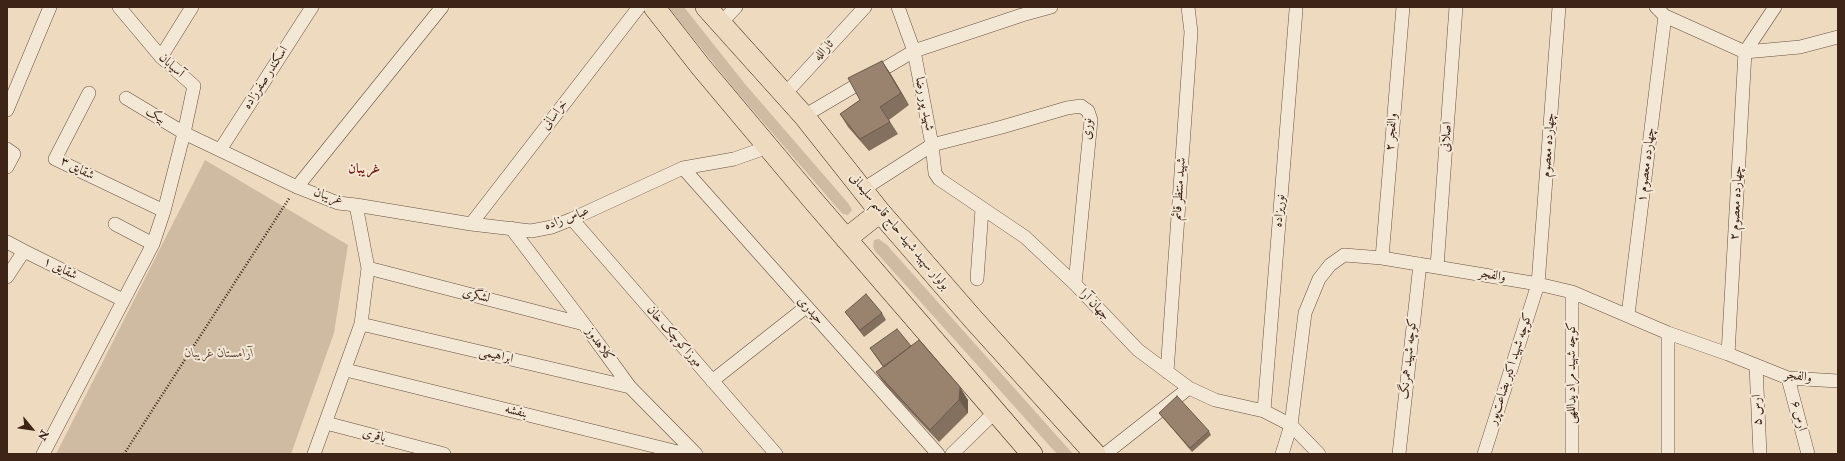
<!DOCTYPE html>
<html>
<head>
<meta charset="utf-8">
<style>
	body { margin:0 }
	#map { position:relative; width:1845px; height:461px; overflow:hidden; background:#eddabf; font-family:"IM FELL Double Pica",serif }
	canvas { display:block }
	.frame { position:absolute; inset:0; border:8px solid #3e2317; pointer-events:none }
	.north { position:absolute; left:12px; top:409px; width:40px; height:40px; -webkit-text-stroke:3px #f3e7d5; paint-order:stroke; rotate:119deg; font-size:11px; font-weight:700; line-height:16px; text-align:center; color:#3e2317 }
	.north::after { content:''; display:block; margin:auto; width:14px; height:18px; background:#3e2317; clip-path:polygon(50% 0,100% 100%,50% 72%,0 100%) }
</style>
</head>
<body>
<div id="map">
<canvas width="1845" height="461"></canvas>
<div class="frame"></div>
<div class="north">N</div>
</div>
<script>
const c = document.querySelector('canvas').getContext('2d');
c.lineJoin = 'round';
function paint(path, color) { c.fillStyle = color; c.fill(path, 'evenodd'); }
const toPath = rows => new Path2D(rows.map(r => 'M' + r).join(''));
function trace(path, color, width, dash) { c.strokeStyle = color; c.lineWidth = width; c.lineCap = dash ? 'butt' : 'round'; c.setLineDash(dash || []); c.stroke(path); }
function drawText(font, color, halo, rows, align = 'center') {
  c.font = font + ' "IM FELL Double Pica",Amiri,serif'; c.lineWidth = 4; c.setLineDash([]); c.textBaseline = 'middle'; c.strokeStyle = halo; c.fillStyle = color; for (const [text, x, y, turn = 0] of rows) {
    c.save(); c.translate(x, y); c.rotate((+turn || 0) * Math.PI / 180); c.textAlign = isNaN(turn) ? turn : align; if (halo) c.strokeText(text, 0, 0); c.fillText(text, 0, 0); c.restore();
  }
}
const green = toPath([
	[668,7,684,7,745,84,848,203,852,210,848,215,843,214,839,210,736,91],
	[205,160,348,245,334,333,291,454,56,454],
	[879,239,887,245,1073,454,1057,454,875,251,873,246,874,240]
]);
const path = toPath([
	[124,454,290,197]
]);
const minor = toPath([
	[119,7,161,57,194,86,184,133,126,98],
	[1656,7,1665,16,1745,52,1800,47,1838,37],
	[720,24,736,7],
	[161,57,192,7],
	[89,93,55,159,164,211],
	[784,95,865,7],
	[7,110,50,7],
	[804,116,914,51,1022,15,1051,7],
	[7,149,14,154,7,167],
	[220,150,312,7],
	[683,168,938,454],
	[297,187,442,7],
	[862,190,932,145,914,51,898,7],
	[356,205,471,224,531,231,552,227,572,219,683,168,734,159,768,147],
	[572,219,776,454],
	[115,224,153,244],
	[471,224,639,7],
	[511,228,584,324,630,387,696,454],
	[7,242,24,251],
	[1382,258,1403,7],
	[1437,267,1456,7],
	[368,268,584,324],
	[7,277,24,251,123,300],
	[977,279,982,209],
	[1075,284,1091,120,1088,111,1081,106,1067,108,1002,127,932,145,935,173,939,179,1025,237,1075,284,1138,350,1189,388,1215,400,1264,411,1291,425,1319,454],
	[1572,292,1572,454],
	[1628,315,1665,16],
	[361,324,630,387],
	[1728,354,1745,52,1775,7],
	[1756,366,1760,454],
	[346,370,686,454],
	[1167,372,1191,32,1188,7],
	[1788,378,1808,454],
	[712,381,806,307],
	[1264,411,1296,10],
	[326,423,444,454],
	[43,454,153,244,164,211,184,133,297,187,338,203,356,205,368,268,361,324,314,454],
	[952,454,995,412],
	[1105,454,1189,388],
	[1282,454,1291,425,1305,313,1319,279,1330,265,1344,255,1382,258,1538,284,1572,292,1668,333,1728,354,1788,378,1838,381],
	[1399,454,1420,264],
	[1484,454,1538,284,1559,7],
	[1668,454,1668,333]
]);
const primary = toPath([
	[654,7,701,67,811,198,1032,454],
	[706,7,804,116,880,212,973,319,1095,454],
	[846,239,880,212]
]);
const wall = toPath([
	[882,61,890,73,909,105,889,120,898,134,869,151,848,127,840,114,860,100],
	[845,312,882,313,886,320,864,337],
	[911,346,968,400,968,413,939,442,885,385,876,372,883,367,870,348],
	[1159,413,1209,431,1211,435,1192,452]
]);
const shadedWall = toPath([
	[882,61,890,73,909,105,901,93],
	[960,387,968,400,968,413,959,400]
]);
const building = toPath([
	[882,61,901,93,880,107,890,122,860,139,840,114,860,100,848,78,882,61],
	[866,294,882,313,860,330,845,312,866,294],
	[897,329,911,346,884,367,870,348,897,329],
	[919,340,960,387,959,400,930,430,876,372,919,340],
	[1177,396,1209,431,1190,448,1159,413,1177,396]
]);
const streetNames = [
	["ثارالله",824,51,-47],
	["آسیابان",171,66,43],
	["اسکندر صفرزاده",266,78,-57],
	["شهید پور رضا",924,104,79],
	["خراسانی",555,115,-52],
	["بیک",155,116,31],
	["نوری",1088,129,-90],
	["والفجر ۲",1392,132,-85],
	["اصلانی",1447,137,-86],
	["چهارده معصوم",1549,145,-86],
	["چهارده معصوم ۱",1647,165,-83],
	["شقایق ۳",77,169,27],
	["شهید منتظر قائم",1180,189,-86],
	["غریبان",328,197,18],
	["چهارده معصوم ۲",1737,203,-87],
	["نوریزاده",1280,211,-85],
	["عباس زاده",567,219,-20],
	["بولوار سپهبد شهید حاج قاسم سلیمانی",899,232,50],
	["شقایق ۱",60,269,26],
	["والفجر",1492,276,10],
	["لشگری",476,296,14],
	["جهان آرا",1094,305,47],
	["حیدری",810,311,48],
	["میرزاکوچک خان",674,337,49],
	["کلاهدوز",599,345,55],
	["ابراهیمی",496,356,13],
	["کوچه شهید همرنگ",1409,359,-84],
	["کوچه شهید اکبر بضاعت‌پور",1511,369,-72],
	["کوچه شهید مراد یداللهی",1572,373,-90],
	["والفجر",1798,377,8],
	["ارس ۵",1758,410,-92],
	["بنفشه",516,412,14],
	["ارس ۶",1798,416,75],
	["باقری",374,436,15]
];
const parkNames = [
	["آرامستان غریبان",219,354]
];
const neighbourhoodNames = [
	["غریبان",364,170]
];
paint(green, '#cfbba2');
trace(minor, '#6a5141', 14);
trace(primary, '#3e2317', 22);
trace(path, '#3e2317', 2.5, [1, 2]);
trace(minor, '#f3e7d5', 13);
trace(primary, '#eddabf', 21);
paint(wall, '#84705f');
paint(shadedWall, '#6b5b4d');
paint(building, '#99826e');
trace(building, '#6b5b4d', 1);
drawText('13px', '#3e2317', '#f3e7d5', streetNames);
drawText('italic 13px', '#62493a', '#f3e7d5', parkNames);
drawText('bold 14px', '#7a1f14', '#f3e7d5', neighbourhoodNames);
</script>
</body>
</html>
